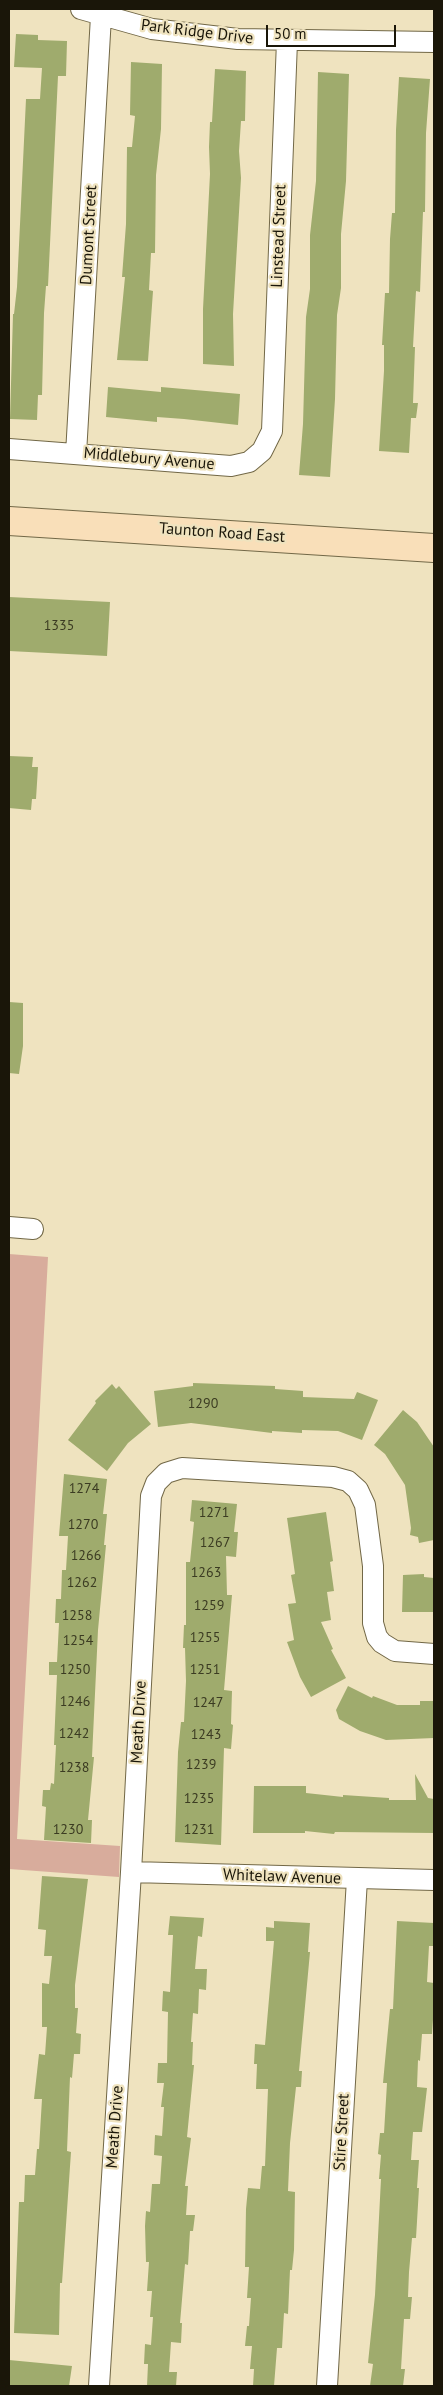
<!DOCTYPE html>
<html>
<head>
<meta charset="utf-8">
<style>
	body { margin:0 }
	#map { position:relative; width:443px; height:2395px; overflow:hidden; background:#efe3bf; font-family:"PT Sans",sans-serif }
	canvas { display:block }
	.frame { position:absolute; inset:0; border:10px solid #1a1609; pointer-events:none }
	.scale { position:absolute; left:266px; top:25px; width:130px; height:22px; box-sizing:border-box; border:2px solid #1a1609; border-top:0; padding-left:6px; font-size:15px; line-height:18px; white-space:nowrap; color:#1a1609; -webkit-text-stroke:4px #efe3bf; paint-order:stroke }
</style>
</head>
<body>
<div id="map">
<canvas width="443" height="2395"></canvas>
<div class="frame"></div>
<div class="scale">50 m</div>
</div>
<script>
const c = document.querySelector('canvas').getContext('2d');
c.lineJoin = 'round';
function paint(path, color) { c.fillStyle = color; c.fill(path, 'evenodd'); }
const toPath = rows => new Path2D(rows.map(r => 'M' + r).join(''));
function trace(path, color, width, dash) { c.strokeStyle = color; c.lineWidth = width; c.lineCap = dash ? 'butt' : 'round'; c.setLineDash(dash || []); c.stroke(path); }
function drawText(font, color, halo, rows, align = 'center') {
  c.font = font + ' "PT Sans",sans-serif'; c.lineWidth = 4.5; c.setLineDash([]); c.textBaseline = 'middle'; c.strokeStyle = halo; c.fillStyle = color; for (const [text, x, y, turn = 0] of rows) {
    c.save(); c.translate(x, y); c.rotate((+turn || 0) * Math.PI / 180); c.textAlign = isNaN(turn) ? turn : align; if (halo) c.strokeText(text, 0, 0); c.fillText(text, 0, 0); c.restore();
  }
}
const green = toPath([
	[9,1254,48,1257,17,1839,120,1846,119,1877,9,1869]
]);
const building = toPath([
	[16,34,38,35,38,40,67,41,66,76,58,76,48,286,46,286,44,313,42,395,38,395,37,420,10,419,13,314,14,314,17,287,26,99,40,99,42,68,14,67],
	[131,62,162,64,161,129,156,175,155,253,151,253,149,290,153,291,148,361,117,360,125,277,122,277,126,224,127,147,132,147,135,116,130,115],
	[215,69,246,71,245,121,241,121,239,151,241,178,233,314,234,366,203,364,203,309,210,174,209,147,210,122,212,122],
	[318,72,349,74,346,181,341,234,341,288,337,315,335,399,330,477,299,475,303,424,306,317,310,289,310,235,316,181],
	[399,77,430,79,426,133,425,212,423,212,420,292,416,291,413,347,415,347,413,403,418,403,416,418,411,418,409,453,379,451,384,371,384,345,382,345,385,293,389,293,390,239,392,213,395,213,396,130],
	[108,387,161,392,161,387,240,394,238,425,184,419,157,417,157,422,106,417],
	[9,597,110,602,107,656,9,651],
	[9,756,33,757,32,767,38,767,36,799,32,799,31,810,9,808],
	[9,1002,23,1003,23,1046,19,1074,9,1073],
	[193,1383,275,1386,275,1389,303,1391,303,1397,354,1399,357,1392,378,1400,362,1440,338,1431,302,1430,302,1433,272,1431,272,1433,191,1423,158,1427,154,1391,193,1386],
	[112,1384,116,1389,119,1386,151,1424,128,1443,107,1471,68,1440,96,1403,95,1401],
	[403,1410,417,1422,434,1447,434,1540,419,1543,418,1537,410,1535,411,1528,405,1485,385,1454,374,1445],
	[64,1474,107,1479,103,1514,107,1514,104,1545,106,1545,98,1630,92,1757,94,1757,88,1820,92,1820,91,1843,44,1840,46,1807,42,1806,43,1790,50,1790,51,1783,54,1784,56,1745,54,1745,57,1675,49,1675,49,1662,57,1662,59,1623,55,1623,56,1599,61,1599,62,1570,66,1570,68,1536,59,1536],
	[192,1500,237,1504,234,1532,238,1532,236,1557,226,1556,227,1595,232,1595,224,1690,232,1691,231,1724,233,1725,231,1749,224,1748,221,1845,175,1842,178,1752,181,1722,184,1722,186,1681,185,1648,183,1648,184,1625,186,1625,186,1562,190,1562,194,1522,190,1521],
	[326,1512,333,1561,330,1562,334,1591,327,1592,331,1620,321,1622,333,1649,331,1650,346,1678,311,1697,300,1677,287,1642,294,1640,288,1604,296,1603,291,1575,295,1574,287,1518],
	[424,1574,424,1577,434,1578,434,1612,402,1612,403,1575],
	[348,1686,372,1698,373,1696,397,1705,420,1705,420,1701,434,1701,434,1738,386,1740,360,1731,339,1719,336,1710],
	[415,1774,428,1798,434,1799,434,1833,335,1832,334,1834,305,1831,305,1833,253,1833,254,1786,306,1786,306,1793,343,1797,343,1795,389,1798,389,1800,416,1800],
	[42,1876,88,1879,75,1985,75,2008,78,2008,76,2033,81,2034,80,2054,74,2054,72,2078,70,2077,67,2151,71,2152,62,2283,60,2283,59,2335,14,2333,19,2202,24,2202,25,2175,35,2175,37,2149,39,2149,42,2099,34,2099,39,2054,45,2055,47,2027,42,2027,42,1983,49,1984,52,1956,44,1956,46,1930,38,1929],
	[170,1916,204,1918,202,1937,198,1936,195,1969,207,1969,206,1990,199,1989,198,2014,193,2013,191,2042,193,2042,192,2065,194,2065,187,2137,191,2138,185,2186,188,2186,186,2215,195,2215,193,2231,190,2231,188,2265,185,2264,180,2323,182,2323,181,2343,171,2342,169,2372,177,2372,176,2386,147,2386,148,2364,144,2364,145,2344,151,2345,153,2317,150,2317,152,2291,147,2291,149,2262,146,2262,145,2226,146,2211,150,2212,152,2184,160,2184,162,2156,154,2155,155,2135,162,2136,164,2107,161,2107,164,2083,157,2083,158,2063,167,2063,168,2012,162,2011,163,1991,170,1992,173,1935,168,1935],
	[274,1921,310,1923,308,1952,310,1952,299,2071,302,2071,301,2087,296,2087,290,2143,288,2191,295,2192,294,2250,292,2270,290,2270,288,2314,284,2313,282,2348,277,2348,274,2386,253,2386,254,2369,250,2369,252,2346,245,2346,247,2326,249,2326,251,2298,247,2298,249,2267,245,2267,246,2209,248,2188,260,2189,262,2166,265,2166,268,2089,256,2089,257,2064,254,2064,255,2044,265,2045,274,1941,266,1941,266,1927,274,1928],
	[397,1921,434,1923,434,1946,429,1946,427,1982,434,1983,434,2005,432,2034,422,2034,420,2061,418,2060,417,2087,427,2088,422,2132,413,2132,411,2160,419,2160,417,2188,419,2188,416,2238,412,2238,409,2272,408,2297,412,2297,410,2319,404,2319,401,2369,405,2369,403,2386,370,2386,373,2364,368,2363,375,2295,381,2179,379,2179,381,2155,378,2154,380,2133,384,2133,387,2083,383,2083,385,2061,390,2009,393,2009],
	[9,2360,72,2366,69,2386,9,2386]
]);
const street = toPath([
	[81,9,152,29,238,39,434,42],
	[9,449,231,466,249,462,262,451,272,431,287,41],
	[76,454,101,16],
	[9,1227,33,1229],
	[131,1872,434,1880],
	[99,2386,131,1872,151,1496,156,1483,166,1473,182,1468,333,1477,348,1481,358,1490,365,1505,373,1566,373,1623,377,1637,382,1643,395,1651,434,1654],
	[327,2386,357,1879]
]);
const secondary = toPath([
	[9,521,434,548]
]);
const numberNames = [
	["1335",59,626],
	["1290",203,1404],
	["1274",84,1489],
	["1271",214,1513],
	["1270",83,1525],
	["1267",215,1543],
	["1266",86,1556],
	["1263",206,1573],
	["1262",82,1583],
	["1259",209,1606],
	["1258",77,1616],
	["1255",205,1638],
	["1254",78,1641],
	["1250",75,1670],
	["1251",205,1670],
	["1246",75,1702],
	["1247",208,1703],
	["1242",74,1734],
	["1243",206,1735],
	["1239",201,1765],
	["1238",74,1768],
	["1235",199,1799],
	["1230",68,1830],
	["1231",199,1830]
];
const streetNames = [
	["Park Ridge Drive",197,32,7],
	["Dumont Street",89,235,-87],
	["Linstead Street",279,236,-88],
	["Middlebury Avenue",149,459,5],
	["Taunton Road East",222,533,4],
	["Meath Drive",139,1722,-87],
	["Whitelaw Avenue",282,1877,2],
	["Meath Drive",115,2127,-86],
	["Stire Street",342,2132,-87]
];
paint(green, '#d8ac9c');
paint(building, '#9fab6d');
trace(street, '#726847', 22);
trace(secondary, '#726847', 30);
trace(street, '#fff', 20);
trace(secondary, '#f9dfb9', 28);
drawText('14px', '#3b3b22', null, numberNames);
drawText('16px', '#1a1609', '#efe3bf', streetNames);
</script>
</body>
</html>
